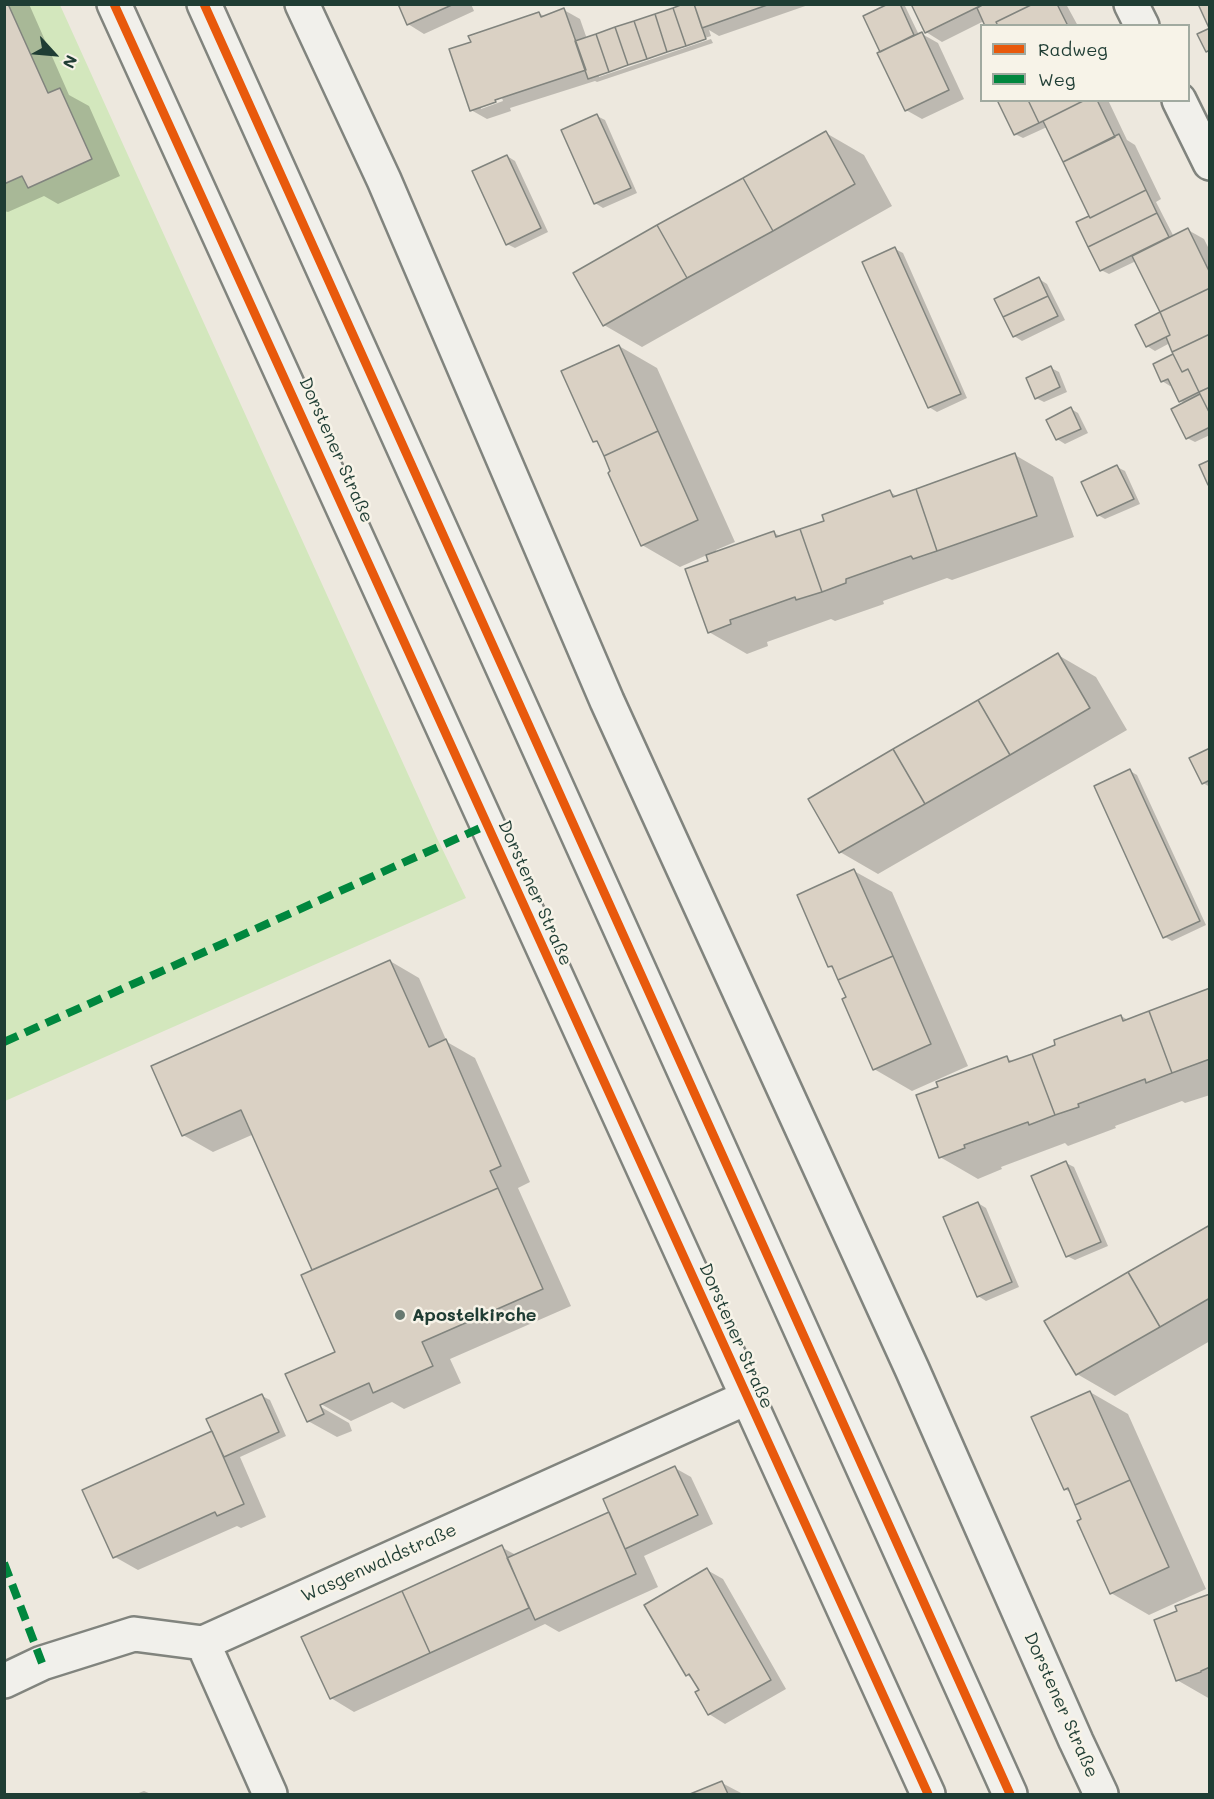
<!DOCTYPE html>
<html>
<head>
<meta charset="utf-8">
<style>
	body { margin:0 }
	#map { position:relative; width:1214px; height:1799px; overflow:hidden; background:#ede8de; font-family:Mali,sans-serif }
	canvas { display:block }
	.frame { position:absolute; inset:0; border:6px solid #1f3d34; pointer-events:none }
	.legend { position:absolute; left:980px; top:24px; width:210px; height:78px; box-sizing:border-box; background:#f7f3e8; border:2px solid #a1aaa0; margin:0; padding:8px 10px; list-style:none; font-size:18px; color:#1f3d34 }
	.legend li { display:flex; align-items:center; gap:12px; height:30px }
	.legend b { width:30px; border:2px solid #a1aaa0 }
	.north { position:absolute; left:24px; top:24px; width:60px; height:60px; -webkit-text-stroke:4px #f7f3e8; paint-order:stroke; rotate:116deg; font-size:16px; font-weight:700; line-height:24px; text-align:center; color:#1f3d34 }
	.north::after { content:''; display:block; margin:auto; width:21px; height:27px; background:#1f3d34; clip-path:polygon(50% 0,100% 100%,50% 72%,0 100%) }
</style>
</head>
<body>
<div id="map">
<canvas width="1214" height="1799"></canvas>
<div class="frame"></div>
<ul class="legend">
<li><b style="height:8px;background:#e8590c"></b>Radweg</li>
<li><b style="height:8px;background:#00873e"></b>Weg</li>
</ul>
<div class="north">N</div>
</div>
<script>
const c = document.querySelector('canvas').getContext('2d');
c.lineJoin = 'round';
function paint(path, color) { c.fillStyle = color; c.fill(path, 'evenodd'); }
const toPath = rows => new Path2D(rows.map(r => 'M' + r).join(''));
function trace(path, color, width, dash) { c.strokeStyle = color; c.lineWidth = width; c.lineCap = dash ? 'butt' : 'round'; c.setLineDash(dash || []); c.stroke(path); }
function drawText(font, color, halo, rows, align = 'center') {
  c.font = font + ' Mali,sans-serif'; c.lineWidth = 5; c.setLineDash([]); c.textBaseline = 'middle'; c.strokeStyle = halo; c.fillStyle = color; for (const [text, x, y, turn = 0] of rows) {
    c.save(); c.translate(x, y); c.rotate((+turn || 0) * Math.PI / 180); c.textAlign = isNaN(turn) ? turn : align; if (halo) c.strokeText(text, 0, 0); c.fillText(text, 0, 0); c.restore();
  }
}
const green = toPath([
	[5,5,60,5,436,836,466,898,5,1101]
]);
const shadow = toPath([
	[4,4,29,4,69,95,89,106,120,176,58,204,44,196,8,212,4,211],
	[399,4,471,4,474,11,424,34,408,24],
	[687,4,811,4,719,36,709,30,711,36,599,74,599,77,711,39,713,43,597,82,595,81,510,108,511,111,487,119,471,110,473,43,539,13,545,17,564,10,580,19,587,39],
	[502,98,503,101,481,109,481,106],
	[892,4,905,6,919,35,922,34,938,43,964,99,922,119,906,110,882,52],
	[913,4,1066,4,1078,26,987,26,984,21,942,42,926,32],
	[999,100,1108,100,1127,140,1135,145,1161,199,1156,202,1174,237,1188,230,1204,239,1210,251,1210,435,1195,442,1187,438,1185,403,1181,401,1173,384,1170,386,1162,381,1155,365,1175,354,1170,343,1155,351,1147,346,1161,313,1136,261,1109,274,1101,270,1078,223,1091,217,1047,127,1023,138,1015,134],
	[597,116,605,120,637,193,603,208,595,203],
	[826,133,864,155,892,206,642,347,604,325],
	[507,156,515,161,548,232,515,248,507,244],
	[895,249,903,253,967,398,937,412,929,407],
	[1039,279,1047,284,1065,320,1022,341,1014,336],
	[619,346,657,368,735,542,716,550,717,553,774,533,782,537,826,521,890,492,898,497,1015,455,1053,477,1074,537,952,580,947,578,883,601,884,604,835,621,831,619,767,642,768,646,747,654,709,632,710,562,707,555,680,567,642,545,599,443,595,441],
	[1051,368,1059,372,1067,392,1044,402,1036,398],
	[1071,409,1078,413,1088,433,1065,444,1057,439,1048,420],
	[1117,467,1125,471,1140,504,1105,519,1098,515],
	[1058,655,1096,677,1127,730,878,874,840,852],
	[1210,750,1210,787,1203,783],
	[1130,771,1137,775,1206,925,1172,941,1165,937],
	[854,871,892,892,968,1066,912,1091,874,1069,848,998,835,970,829,966],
	[390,961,419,978,447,1042,475,1058,530,1182,518,1188,571,1306,450,1359,461,1383,404,1409,392,1402,351,1421,321,1404,321,1407,349,1423,352,1431,337,1437,308,1421,337,1353,314,1271,254,1134,213,1152,183,1135],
	[1210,990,1210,1095,1185,1103,1182,1101,1115,1126,1116,1128,1068,1146,1065,1143,1001,1167,1002,1169,978,1179,940,1157,1006,1058,1014,1062,1057,1046,1121,1016,1128,1020],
	[1066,1163,1074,1167,1108,1246,1075,1260,1067,1256],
	[978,1203,986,1208,1019,1287,986,1301,978,1296],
	[1210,1227,1210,1341,1115,1396,1077,1374],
	[1090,1392,1128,1414,1206,1589,1149,1615,1111,1593,1071,1493,1065,1489,1033,1418],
	[262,1396,270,1400,286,1436,240,1457,266,1517,241,1528,237,1526,138,1570,115,1557,212,1433],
	[675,1468,691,1477,713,1524,644,1556,658,1587,559,1632,545,1624,354,1712,331,1698,501,1547,516,1555,611,1513],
	[707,1570,723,1579,786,1689,725,1724,709,1714,701,1691,695,1680,687,1675],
	[1210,1596,1210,1699,1177,1680,1179,1612],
	[722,1783,743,1794,694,1794],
	[144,1791,151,1794,136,1794]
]);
const building = toPath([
	[4,4,8,4,48,93,60,88,92,159,28,188,22,176,4,184,4,4],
	[398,4,454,4,407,25,398,4],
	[683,4,694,4,706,39,686,46,673,8,683,4],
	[694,4,770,4,702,28,694,4],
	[888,4,900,4,914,35,880,52,863,16,888,4],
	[911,4,984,4,925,33,911,4],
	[984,4,1033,4,996,22,998,26,985,26,977,8,984,4],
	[1033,4,1057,4,1068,26,998,26,996,22,1033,4],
	[1198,4,1210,4,1210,28,1209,28,1198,4],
	[564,8,586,70,495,100,496,102,470,111,449,49,471,42,468,36,539,12,541,17,564,8],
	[673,8,686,46,667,52,655,14,673,8],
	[655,14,667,52,647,59,634,21,655,14],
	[634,21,647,59,628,65,615,27,634,21],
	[615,27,628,65,609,72,596,34,615,27],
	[1210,28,1210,50,1206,52,1197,34,1210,28],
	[922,32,949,90,905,111,877,53,922,32],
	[596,34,609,72,588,79,575,41,596,34],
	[997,100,1028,100,1039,123,1014,135,997,100],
	[1028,100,1085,100,1039,123,1028,100],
	[1085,100,1097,100,1115,137,1063,162,1043,121,1085,100],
	[597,114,631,188,594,204,561,130,597,114],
	[826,131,855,184,773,231,743,178,826,131],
	[1119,134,1146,190,1090,218,1063,162,1119,134],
	[507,155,541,228,506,245,472,171,507,155],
	[743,178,773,231,687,278,657,225,743,178],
	[1146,190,1157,213,1088,247,1076,222,1089,216,1090,218,1146,190],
	[1157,213,1169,237,1100,271,1088,247,1157,213],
	[657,225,687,278,603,326,573,273,657,225],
	[1188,228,1210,273,1210,288,1160,312,1132,256,1188,228],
	[895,247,961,394,928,408,862,262,895,247],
	[1039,277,1048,296,1003,317,994,299,1039,277],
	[1210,288,1210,334,1172,352,1166,337,1170,335,1160,312,1210,288],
	[1048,296,1058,316,1013,337,1003,317,1048,296],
	[1160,312,1170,335,1146,347,1135,325,1160,312],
	[1210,334,1210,387,1199,392,1188,369,1182,372,1172,352,1210,334],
	[619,345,658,431,604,456,597,441,593,442,561,371,619,345],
	[1173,354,1182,372,1188,369,1199,392,1179,402,1168,379,1161,382,1153,364,1173,354],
	[1051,366,1060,387,1035,399,1026,378,1051,366],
	[1210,387,1210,414,1199,392,1210,387],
	[1200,394,1210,414,1210,427,1186,439,1171,409,1200,394],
	[1071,407,1081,429,1056,440,1046,420,1071,407],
	[658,431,698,520,641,546,608,473,610,471,604,456,658,431],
	[1015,453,1037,516,937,551,916,489,1015,453],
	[1210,460,1210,485,1208,485,1199,465,1210,460],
	[1117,465,1134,499,1097,516,1081,482,1117,465],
	[916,489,937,551,913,559,911,556,846,579,846,583,822,592,800,529,824,521,822,515,890,490,893,497,916,489],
	[800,529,822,592,796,600,795,597,730,620,731,624,708,633,685,569,708,561,706,555,774,531,776,537,800,529],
	[1058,653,1090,708,1010,755,978,700,1058,653],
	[978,700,1010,755,925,804,893,749,978,700],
	[1210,748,1210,780,1202,784,1189,758,1210,748],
	[893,749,925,804,839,853,808,799,893,749],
	[1130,769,1200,921,1163,938,1094,786,1130,769],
	[854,869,893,956,838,980,832,966,828,967,797,895,854,869],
	[893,956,931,1044,873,1070,842,999,846,997,838,980,893,956],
	[390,960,429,1047,446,1039,501,1166,490,1171,498,1188,312,1270,241,1110,182,1136,151,1066,390,960],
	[1210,988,1210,1059,1172,1073,1149,1011,1210,988],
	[1149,1011,1172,1073,1146,1083,1145,1079,1078,1104,1079,1107,1055,1115,1032,1054,1055,1045,1054,1040,1121,1015,1123,1021,1149,1011],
	[1032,1054,1055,1115,1029,1125,1028,1122,964,1145,965,1148,939,1158,916,1095,938,1087,936,1082,1007,1056,1009,1062,1032,1054],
	[1066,1161,1101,1242,1066,1257,1031,1176,1066,1161],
	[498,1188,543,1289,422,1342,433,1366,373,1393,369,1383,320,1405,324,1414,307,1422,285,1374,335,1352,301,1275,498,1188],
	[978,1202,1012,1282,977,1297,943,1217,978,1202],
	[1210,1225,1210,1298,1160,1327,1128,1272,1210,1225],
	[1128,1272,1160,1327,1076,1375,1044,1321,1128,1272],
	[1090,1391,1130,1480,1075,1505,1068,1488,1064,1490,1031,1417,1090,1391],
	[262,1394,279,1432,224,1457,206,1419,262,1394],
	[212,1431,244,1504,217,1516,215,1512,113,1558,82,1490,212,1431],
	[675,1466,698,1515,625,1549,603,1499,675,1466],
	[1130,1480,1169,1567,1110,1594,1077,1521,1081,1519,1075,1505,1130,1480],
	[609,1512,636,1574,535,1620,507,1558,609,1512],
	[502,1545,529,1608,430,1653,402,1591,502,1545],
	[707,1568,771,1680,708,1715,695,1692,699,1690,689,1674,686,1676,644,1605,707,1568],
	[402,1591,430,1653,330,1699,301,1637,402,1591],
	[1210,1594,1210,1667,1201,1671,1201,1672,1176,1681,1154,1620,1177,1611,1175,1606,1210,1594],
	[722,1781,728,1794,690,1794,722,1781]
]);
const street = toPath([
	[114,4,928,1794],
	[302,4,384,180,607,701,912,1369,1076,1741,1101,1794],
	[1131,4,1142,26],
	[1179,100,1210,163],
	[203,1643,270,1794],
	[4,1681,42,1663,134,1634,203,1643,746,1398]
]);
const secondary = toPath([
	[204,4,1010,1794]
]);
const quiet = toPath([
	[4,1042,487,825],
	[4,1563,42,1663]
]);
const cycleway = toPath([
	[114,4,928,1794],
	[204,4,1010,1794]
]);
const markers = [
	[400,1315,6,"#677970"]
];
const streetNames = [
	["Dorstener Straße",336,450,66],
	["Dorstener Straße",535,893,66],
	["Dorstener Straße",736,1336,66],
	["Wasgenwaldstraße",379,1563,-24],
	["Dorstener Straße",1061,1705,66]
];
const poiNames = [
	["Apostelkirche",412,1315]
];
paint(green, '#d3e7bd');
paint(shadow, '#0003');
paint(building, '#dad1c4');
trace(building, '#81847e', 1.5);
trace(street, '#81847e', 38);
trace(secondary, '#81847e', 38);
trace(street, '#f1f0eb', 33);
trace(secondary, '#f1f0eb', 33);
trace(quiet, '#00873e', 8, [15, 8]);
trace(cycleway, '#e8590c', 9);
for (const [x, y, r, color] of markers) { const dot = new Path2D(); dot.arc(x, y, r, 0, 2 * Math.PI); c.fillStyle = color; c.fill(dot); trace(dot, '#f7f3e8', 2); }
drawText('18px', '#1f3d34', '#f7f3e8', streetNames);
drawText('bold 18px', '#1f3d34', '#f7f3e8', poiNames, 'left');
</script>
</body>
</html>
